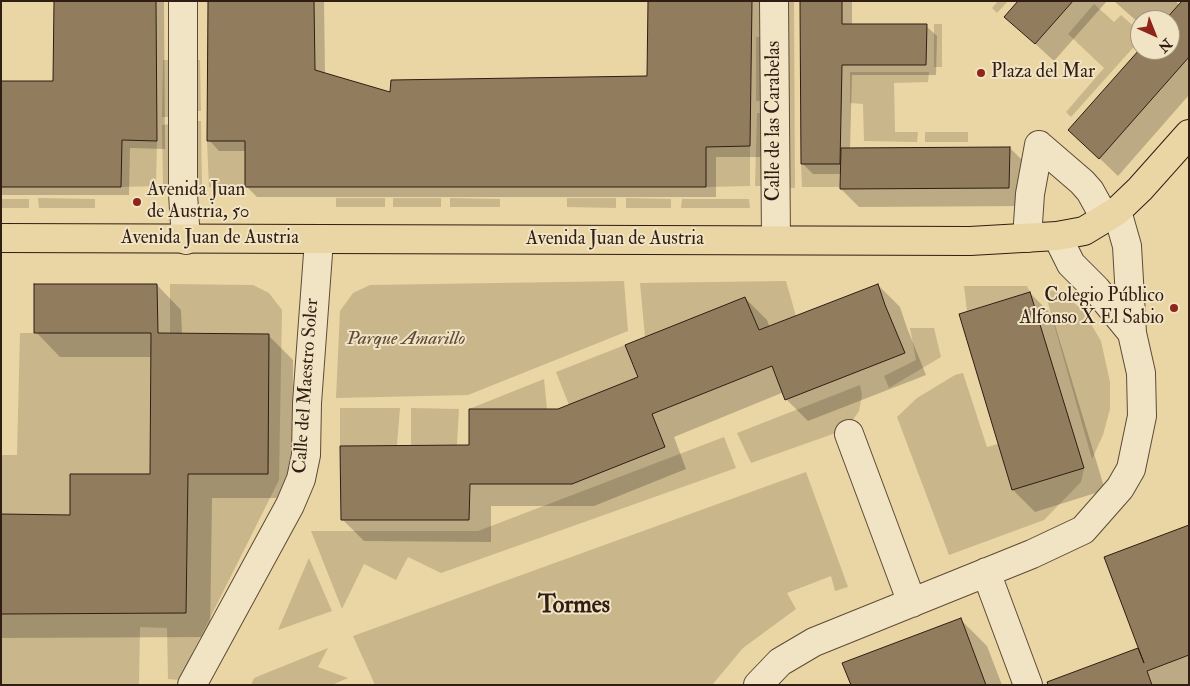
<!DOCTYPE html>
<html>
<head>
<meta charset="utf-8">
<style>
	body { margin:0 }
	#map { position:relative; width:1190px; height:686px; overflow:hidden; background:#ead5a4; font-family:"IM FELL Double Pica",serif }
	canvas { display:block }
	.frame { position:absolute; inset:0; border:2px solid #301d13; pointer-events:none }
	.north { position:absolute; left:1130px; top:10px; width:50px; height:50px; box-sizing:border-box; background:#f1e4c4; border:1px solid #a4947d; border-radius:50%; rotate:136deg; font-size:14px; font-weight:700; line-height:20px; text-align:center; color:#301d13 }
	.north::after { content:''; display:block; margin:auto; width:18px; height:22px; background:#8f2418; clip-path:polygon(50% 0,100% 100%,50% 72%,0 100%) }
</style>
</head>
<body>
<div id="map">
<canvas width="1190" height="686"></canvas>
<div class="frame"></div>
<div class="north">N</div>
</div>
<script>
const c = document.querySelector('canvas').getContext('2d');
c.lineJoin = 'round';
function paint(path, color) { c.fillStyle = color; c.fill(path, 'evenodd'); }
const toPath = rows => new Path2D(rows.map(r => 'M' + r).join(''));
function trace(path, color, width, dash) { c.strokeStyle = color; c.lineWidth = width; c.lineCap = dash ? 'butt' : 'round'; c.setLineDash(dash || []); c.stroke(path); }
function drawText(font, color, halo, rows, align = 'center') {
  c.font = font + ' "IM FELL Double Pica",serif'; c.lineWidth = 4; c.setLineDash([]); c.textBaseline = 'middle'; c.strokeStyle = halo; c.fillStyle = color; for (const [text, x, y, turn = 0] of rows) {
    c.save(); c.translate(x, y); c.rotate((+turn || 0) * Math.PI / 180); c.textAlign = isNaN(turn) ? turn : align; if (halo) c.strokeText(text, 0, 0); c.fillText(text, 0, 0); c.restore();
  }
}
const green = toPath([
	[786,1,794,1,795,188,787,188],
	[998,1,1008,1,997,13,992,8],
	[1094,4,1114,22,1121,15,1140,32,1140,40,1071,117,1066,112,1104,68,1068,34],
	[934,24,942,24,942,67,934,67],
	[756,37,767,37,767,101,756,101],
	[163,60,171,60,171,117,162,117],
	[192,60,200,60,201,111,193,111],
	[850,72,929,72,928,82,894,83,895,132,918,132,917,142,864,141,863,104,850,103],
	[757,113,767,113,766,186,755,186],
	[192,121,201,121,202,187,192,188],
	[171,124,172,188,163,188,162,125],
	[925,132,968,132,968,142,925,142],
	[122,140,157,141,156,186,121,187],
	[207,141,245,141,245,187,209,187],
	[750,146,750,186,706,187,706,147],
	[801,164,840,164,840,187,802,187],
	[38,198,95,199,95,208,39,208],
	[336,198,385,198,385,207,336,207],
	[393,198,441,198,441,207,393,207],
	[450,198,500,199,500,207,450,207],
	[567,198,616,198,616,208,567,207],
	[626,198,671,199,671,208,626,208],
	[1,199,29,199,29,208,1,208],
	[682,199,749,199,750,208,681,208],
	[624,281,628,331,468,395,336,398,340,311,353,293,370,285],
	[786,281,796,316,759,330,745,297,645,337,640,283],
	[170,284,253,285,269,293,282,310,279,480,179,680,168,679,167,628,140,627,139,685,1,685,1,614,36,614,1,514,1,455,17,455,20,333,151,333,150,474,70,474,70,614,186,613,188,474,268,474,268,334,170,333],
	[964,286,1027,286,1030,292,967,311],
	[1044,289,1059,292,1082,309,1101,341,1110,382,1110,409,1103,435,1092,459],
	[910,328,934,328,941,357,889,388,884,376,916,360],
	[625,345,638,377,569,405,556,372],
	[963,373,987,447,998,444,1012,490,1084,468,1081,482,1044,520,949,555,897,417,917,398,955,375],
	[544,379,547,409,469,409],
	[860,385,862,395,859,411,847,429,751,463,737,433],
	[340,408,400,408,397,445,340,446],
	[411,408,459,409,457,445,411,445],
	[724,437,736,468,441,573,408,557,396,580,364,564,342,609,311,531,478,531],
	[806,472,848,587,835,591,831,576,787,593,796,609,743,648,712,685,375,685,353,636],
	[309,558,332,611,278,630],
	[328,648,318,667,348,678,332,685,251,685,254,678]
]);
const shadow = toPath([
	[55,1,164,1,165,149,130,148,129,195,1,195,1,82,54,82],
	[209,1,324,1,325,74,391,93,648,77,649,1,762,1,761,157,716,157,716,197,257,197,246,186,246,151,219,151,209,140],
	[801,1,852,1,852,25,926,26,937,36,936,75,852,75,850,149,1010,148,1028,166,1027,206,859,207,841,189,841,174,813,174,802,163],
	[1020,1,1107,1,1054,61,1006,17],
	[1114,1,1175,1,1181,6,1189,1,1189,95,1118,176,1070,130,1170,50,1170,20,1140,20,1140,24],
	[157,285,181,310,182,334,268,335,293,360,292,498,212,498,210,637,1,638,1,516,71,516,151,475,152,357,60,357,36,332],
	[878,285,900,307,907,328,926,375,808,421,786,399,784,392,674,437,686,469,594,506,491,506,491,542,364,541,342,519,470,446,639,378,745,298,767,320,770,328],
	[1030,293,1052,315,1105,490,1035,512,1013,490],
	[1189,527,1189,685,1074,685,1138,649,1142,653],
	[960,619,987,646,1002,685,852,685]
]);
const building = toPath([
	[54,1,156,1,157,141,122,140,121,187,1,187,1,81,53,81,54,1],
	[208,1,314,1,315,70,390,92,391,80,647,76,648,1,752,1,750,146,706,147,706,187,245,187,245,141,207,141,208,1],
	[800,1,842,1,842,24,927,24,926,65,842,65,840,164,801,164,800,1],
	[1018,1,1073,1,1035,44,1004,17,1018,1],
	[1182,1,1189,1,1189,57,1099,159,1068,130,1140,49,1170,50,1170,20,1165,20,1182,1],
	[1010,147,1009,188,840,189,841,148,1010,147],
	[34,284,157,284,158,333,269,334,268,474,188,474,186,613,1,614,1,514,70,515,70,474,150,474,151,333,34,333,34,284],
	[878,284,885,305,905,353,785,400,772,366,652,414,665,447,572,484,470,484,469,520,341,520,340,446,469,445,469,409,558,409,638,377,625,345,745,297,759,330,878,284],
	[1030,292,1084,468,1012,490,959,314,1030,292],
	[1189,525,1189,655,1147,671,1152,685,1048,685,1047,682,1138,648,1144,663,1104,557,1189,525],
	[961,618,986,685,851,685,842,663,961,618]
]);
const minor = toPath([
	[183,1,183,194,186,240],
	[774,1,776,240],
	[1039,145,1082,182,1090,191,1105,218],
	[1057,236,1071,264,1096,289,1132,333],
	[1027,238,1030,194,1039,145],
	[849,434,912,603],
	[986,572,1028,685],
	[192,685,290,505,301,479,306,455,307,403,319,240],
	[758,685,780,662,814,642,1032,554,1083,530,1120,488,1131,469,1142,416,1141,373,1132,333,1127,246,1117,211]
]);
const major = toPath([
	[1,238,970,241,1057,236,1084,231,1117,211,1140,189,1189,134]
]);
const markers = [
	[981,73,5,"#8f2418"],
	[137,202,5,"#8f2418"],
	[1174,308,5,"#8f2418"]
];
const poiNames = [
	["Plaza del Mar",991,73],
	["Avenida Juan",147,191],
	["de Austria, 50",147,213],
	["Colegio Público",1164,297,"right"],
	["Alfonso X El Sabio",1164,319,"right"]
];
const streetNames = [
	["Calle de las Carabelas",775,121,-90],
	["Avenida Juan de Austria",210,239],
	["Avenida Juan de Austria",615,240],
	["Calle del Maestro Soler",307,386,-86]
];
const parkNames = [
	["Parque Amarillo",406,340]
];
const districtNames = [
	["Tormes",574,607]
];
paint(green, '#cab68b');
paint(shadow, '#0003');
paint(building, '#917d5e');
trace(building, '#301d13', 1);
trace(minor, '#5e4b37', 30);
trace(major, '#301d13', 30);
trace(minor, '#f1e4c4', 28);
trace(major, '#ead5a4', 28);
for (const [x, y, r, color] of markers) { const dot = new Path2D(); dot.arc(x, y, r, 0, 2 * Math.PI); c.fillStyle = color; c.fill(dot); trace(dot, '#f1e4c4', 2); }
drawText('19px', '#301d13', '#f1e4c4', poiNames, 'left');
drawText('19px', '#301d13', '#f1e4c4', streetNames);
drawText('italic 19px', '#5e4b37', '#f1e4c4', parkNames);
drawText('bold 24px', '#301d13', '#f1e4c4', districtNames);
</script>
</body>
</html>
